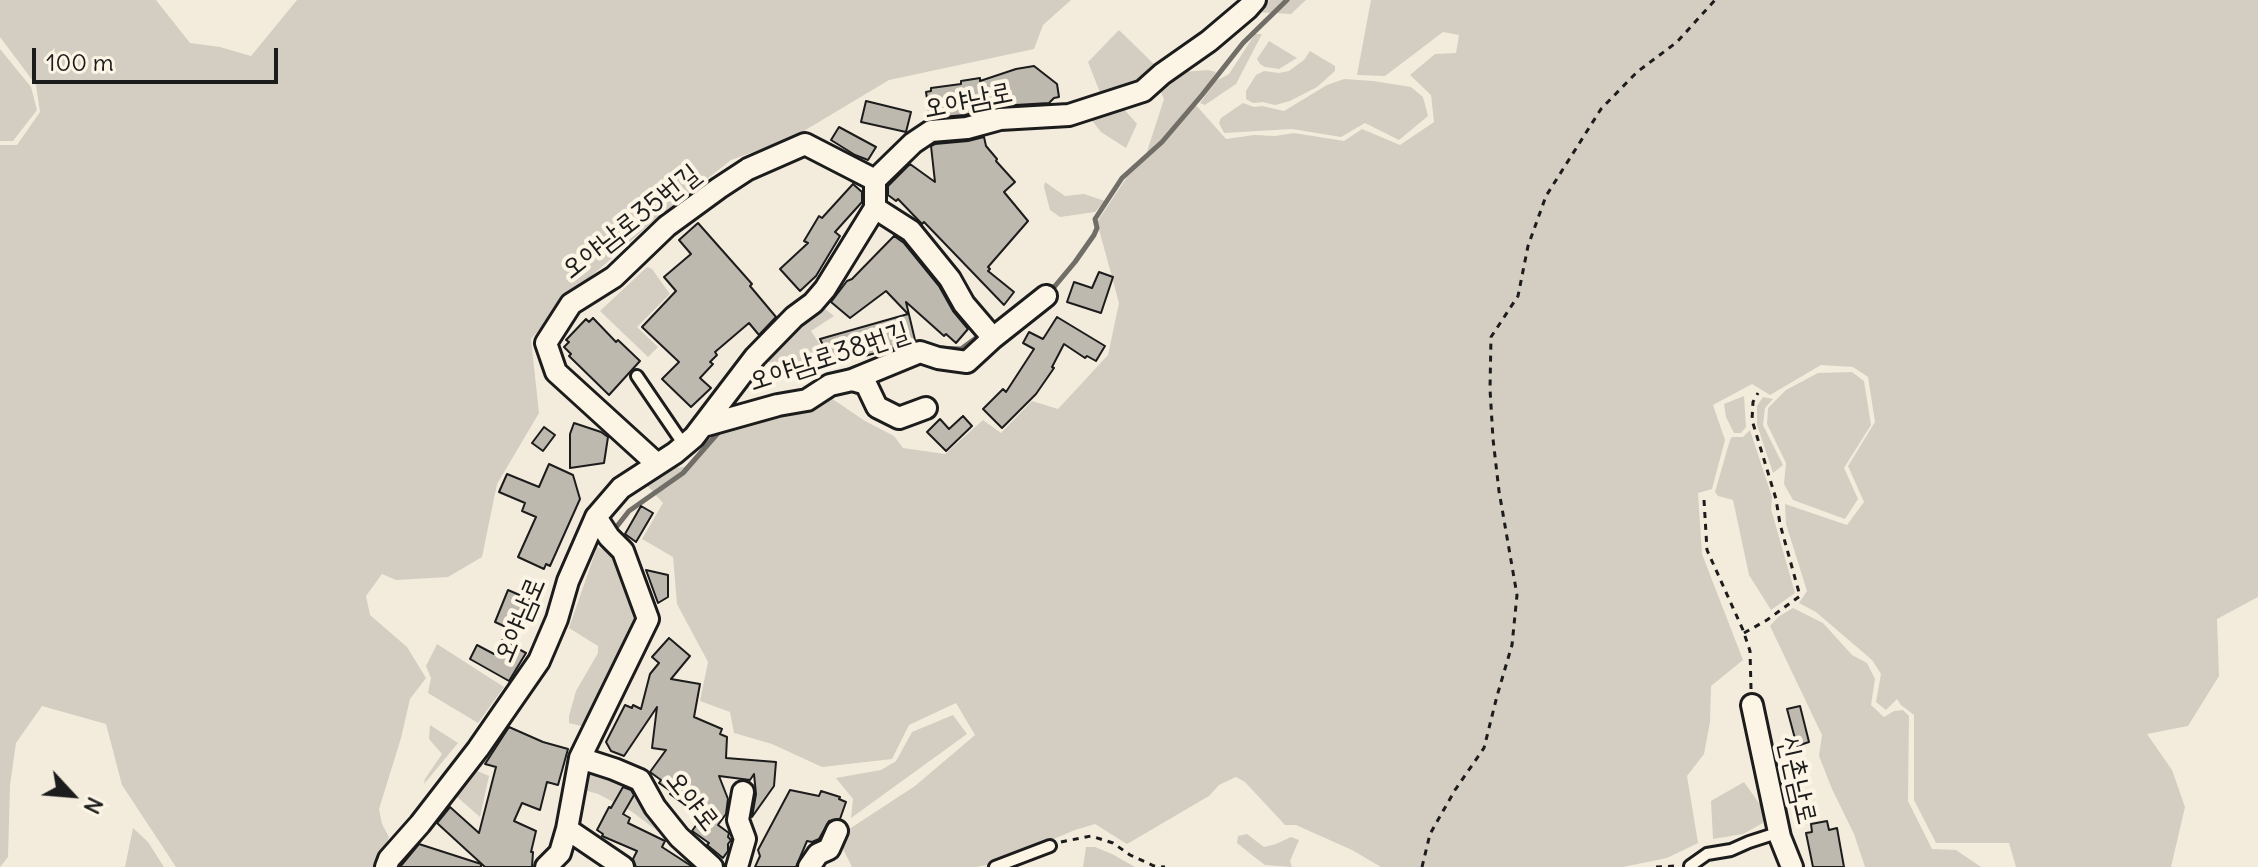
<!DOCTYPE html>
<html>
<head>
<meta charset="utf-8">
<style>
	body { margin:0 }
	#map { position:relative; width:2258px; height:867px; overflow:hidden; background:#f3ecdd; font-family:Delius,sans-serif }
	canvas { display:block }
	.north { position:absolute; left:32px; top:755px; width:80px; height:80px; -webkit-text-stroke:6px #fcf5e5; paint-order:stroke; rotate:116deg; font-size:22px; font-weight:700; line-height:32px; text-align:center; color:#1c1c1c }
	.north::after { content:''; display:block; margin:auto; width:28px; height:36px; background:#1c1c1c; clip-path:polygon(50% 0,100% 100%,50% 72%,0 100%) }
	.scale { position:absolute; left:32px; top:48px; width:246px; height:36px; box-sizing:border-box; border:4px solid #1c1c1c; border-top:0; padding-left:10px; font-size:24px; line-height:28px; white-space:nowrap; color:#1c1c1c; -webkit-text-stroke:6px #fcf5e5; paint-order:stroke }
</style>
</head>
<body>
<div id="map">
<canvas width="2258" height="867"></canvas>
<div class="north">N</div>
<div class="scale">100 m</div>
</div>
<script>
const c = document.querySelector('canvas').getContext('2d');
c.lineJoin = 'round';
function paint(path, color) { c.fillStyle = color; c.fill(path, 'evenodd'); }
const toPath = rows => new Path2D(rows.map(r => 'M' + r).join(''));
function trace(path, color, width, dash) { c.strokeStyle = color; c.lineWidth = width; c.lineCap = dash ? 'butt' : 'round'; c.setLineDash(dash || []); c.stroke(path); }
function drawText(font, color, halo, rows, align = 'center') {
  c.font = font + ' Delius,"Poor Story",sans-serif'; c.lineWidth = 8; c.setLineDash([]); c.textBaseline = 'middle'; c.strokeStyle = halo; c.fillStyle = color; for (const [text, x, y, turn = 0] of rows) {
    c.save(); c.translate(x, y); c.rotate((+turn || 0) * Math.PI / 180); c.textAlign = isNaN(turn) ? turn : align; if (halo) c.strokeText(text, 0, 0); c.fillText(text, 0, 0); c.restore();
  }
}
const green = toPath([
	[0,0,156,0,190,43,220,47,251,56,297,0,1071,0,1043,25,1034,49,889,80,792,138,731,160,650,224,568,297,531,339,539,413,497,484,482,557,448,577,396,580,382,574,366,596,370,615,407,647,426,678,410,699,401,738,379,809,382,824,389,837,375,867,176,867,122,785,106,724,42,706,16,743,10,785,8,857,0,867,0,145,17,145,40,112,36,85,0,37],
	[1269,0,1306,0,1291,14,1255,12],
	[1371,0,2258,0,2258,597,2217,619,2219,676,2188,726,2147,734,2172,770,2185,807,2171,867,2016,867,2009,843,1936,843,1914,800,1914,715,1901,705,1897,699,1886,710,1876,702,1881,674,1872,660,1816,612,1799,603,1807,591,1786,524,1785,504,1847,525,1864,502,1848,466,1875,422,1868,377,1853,367,1821,365,1770,395,1752,384,1713,405,1725,440,1712,489,1698,493,1702,554,1743,660,1711,686,1710,722,1704,754,1687,776,1698,843,1667,858,1623,867,1381,867,1352,850,1296,825,1285,825,1245,782,1236,777,1219,785,1209,796,1127,844,1095,824,1075,830,997,863,976,867,852,867,837,837,915,786,975,735,956,703,909,725,892,759,822,767,772,744,734,733,730,712,700,701,708,662,677,604,673,557,642,539,663,503,644,482,671,468,684,467,701,454,724,428,828,396,865,421,894,436,903,448,945,454,983,420,1001,433,1032,401,1058,409,1108,355,1119,303,1097,222,1127,177,1144,161,1164,99,1159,88,1182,72,1208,70,1216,72,1195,104,1226,139,1254,135,1275,136,1294,133,1344,141,1362,129,1400,145,1434,122,1431,95,1410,75,1435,54,1456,53,1459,35,1443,32,1385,76,1357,75],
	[1119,30,1158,68,1120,91,1101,95,1088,62],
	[1255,34,1262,34,1236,84,1205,105,1200,103,1216,81,1229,74],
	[1269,41,1297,58,1279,69,1265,67,1260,64,1257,59],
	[0,49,31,87,37,110,13,141,0,141],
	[1310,51,1335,66,1335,71,1317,87,1290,101,1275,105,1263,102,1253,103,1246,99,1246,91,1256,75,1264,71,1279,73,1289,71,1304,60],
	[1344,79,1373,81,1411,87,1423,97,1428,116,1399,140,1365,123,1341,137,1292,129,1224,133,1219,123,1221,118,1243,103,1254,107,1262,106,1284,111,1327,85],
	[1123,108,1137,124,1126,148,1101,132,1090,118],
	[1045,182,1065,196,1084,194,1105,201,1095,212,1060,217,1050,210,1044,187],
	[647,267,652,269,670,294,637,327,658,347,648,357,600,311],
	[820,305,834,316,811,331,826,354,826,361,811,355,804,368,822,375,813,377,775,366,765,359],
	[1852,372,1864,381,1871,425,1844,468,1858,499,1845,519,1793,500,1784,484,1786,463,1767,424,1768,408,1786,390,1818,373],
	[1744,396,1746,427,1741,433,1734,433,1726,417,1724,404],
	[1763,397,1773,399,1765,408,1763,425,1783,465,1773,473,1757,425,1757,406],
	[1750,430,1772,497,1771,509,1795,593,1771,610,1749,575,1733,500,1718,496,1715,492,1730,440,1732,437,1743,437],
	[597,547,611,552,621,569,637,615,636,625,585,727,569,723,569,716,576,691,598,653,598,646,569,628],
	[1793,608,1823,623,1852,655,1867,663,1875,679,1871,705,1884,717,1894,711,1903,710,1909,716,1908,801,1932,849,1956,850,1981,867,1865,867,1854,834,1832,789,1819,756,1822,735,1770,626,1778,617],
	[437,644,504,687,478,723,428,693,431,678,426,666],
	[953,715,967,734,851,818,853,799,836,778,881,770,896,761,912,732],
	[430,725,458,743,424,784,425,779,442,754,429,739],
	[475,770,489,776,480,817,456,796],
	[587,771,633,782,672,842,631,811,598,794,584,790],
	[1744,782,1766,813,1763,823,1743,834,1713,839,1711,801],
	[133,828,148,842,164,867,125,867],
	[1247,834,1264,847,1276,844,1291,837,1299,840,1290,861,1292,867,1265,865,1253,856,1237,843,1238,836],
	[1086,847,1095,847,1112,854,1135,867,1083,867]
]);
const stream = toPath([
	[1046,290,1055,286,1075,262,1094,235,1097,228,1095,219,1122,178,1162,142,1202,95,1243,43,1287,0],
	[936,348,961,349,976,338],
	[838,374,856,367],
	[614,530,629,511,683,473,718,433]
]);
const building = toPath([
	[1034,66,1057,84,1059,97,1054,98,1049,103,999,106,965,115,930,118,926,92,931,91,931,88,961,84,961,81,980,78,980,81,1016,69,1034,66],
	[866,101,911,112,906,132,861,122,866,101],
	[839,127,876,147,868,160,855,155,831,140,839,127],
	[984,137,986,146,997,159,996,161,1015,182,1004,192,1028,221,988,267,990,269,988,271,1014,292,1004,305,924,222,922,224,898,199,896,201,888,195,888,186,910,164,935,182,931,146,935,144,968,141,984,137],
	[853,184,862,192,862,202,835,232,840,236,816,276,800,291,780,269,808,243,804,241,819,216,822,218,853,184],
	[698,223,752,284,750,286,776,317,759,335,749,323,715,352,717,355,710,362,713,364,700,378,711,388,691,407,662,379,679,362,642,327,676,291,664,277,691,254,679,240,698,223],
	[894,236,904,243,939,286,953,311,968,329,956,343,946,334,944,336,906,302,915,340,898,347,861,357,860,352,831,361,820,339,908,314,886,291,850,318,831,302,847,281,852,279,894,236],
	[1099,272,1113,277,1101,313,1067,302,1074,282,1092,288,1099,272],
	[1057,317,1105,346,1096,361,1087,356,1085,358,1064,344,1052,367,1054,368,1036,394,1002,428,983,409,1003,389,1006,392,1034,349,1023,343,1029,332,1043,339,1057,317],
	[593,318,616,342,618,340,640,361,609,395,569,356,571,354,564,347,569,342,566,340,586,319,589,322,593,318],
	[963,416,972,426,946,451,927,432,940,419,949,429,963,416],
	[574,423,601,432,608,437,604,463,570,468,570,434,574,423],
	[544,427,555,435,543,451,532,443,544,427],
	[549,464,573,475,580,499,550,566,546,564,544,569,518,557,536,517,522,511,525,503,499,492,507,474,539,487,549,464],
	[641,506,653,513,636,542,625,534,641,506],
	[646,570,668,575,668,597,658,603,646,570],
	[508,590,531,600,517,632,495,622,508,590],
	[669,638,690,656,671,679,700,684,694,717,722,729,720,734,727,737,726,758,776,762,774,786,752,817,756,794,754,774,750,780,719,776,728,799,726,814,718,825,729,833,728,837,731,840,728,844,728,851,723,858,707,845,709,843,692,831,702,817,670,794,672,792,659,783,661,780,650,772,666,750,652,748,657,707,624,756,611,751,606,742,625,705,632,708,633,705,641,709,650,674,659,663,652,657,669,638],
	[502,640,526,653,509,681,470,659,477,645,494,654,502,640],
	[1800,706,1809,742,1797,746,1787,709,1800,706],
	[509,727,543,742,568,749,558,785,547,782,540,810,522,803,514,821,536,831,531,852,533,852,532,867,485,867,437,823,450,807,479,833,496,767,485,764,509,727],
	[623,787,631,790,634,795,623,814,630,818,628,823,665,841,662,847,693,867,636,867,633,859,637,851,602,836,603,834,597,830,609,807,611,808,623,787],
	[790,790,819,796,821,791,840,797,839,799,846,802,840,819,829,821,819,839,812,842,807,841,796,867,755,867,760,856,758,850,790,790],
	[1827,821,1829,830,1837,828,1844,867,1813,867,1806,833,1812,832,1811,824,1827,821],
	[419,844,481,864,481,867,400,867,419,844]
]);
const path = toPath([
	[1704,500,1707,550,1743,630,1750,651,1751,689],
	[1744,633,1767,620,1800,596,1780,524,1776,499,1752,420,1753,402,1758,393],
	[1061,842,1091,836,1113,843,1130,855,1154,866,1165,867],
	[1422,867,1430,834,1455,790,1484,748,1497,696,1512,645,1517,595,1499,491,1493,439,1490,389,1491,337,1518,296,1528,246,1546,196,1601,109,1637,72,1677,42,1715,0],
	[1656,867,1676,866]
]);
const lane = toPath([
	[637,376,684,445],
	[1690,866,1707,854,1731,850,1749,842,1780,832],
	[995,867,1050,846]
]);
const street = toPath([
	[875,208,911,231,950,279,964,304,993,338],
	[852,380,866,384,877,407,899,418,926,408],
	[703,426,778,405,807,400,830,385,852,380,920,352,938,358,967,362,993,338,1046,296],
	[657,464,556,372,546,343,571,304,614,277,667,226,719,188,748,169,805,144,875,180],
	[1752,705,1780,837,1792,867],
	[580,758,614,769,640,780,655,807,679,837,712,867],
	[567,829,623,867],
	[386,867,389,859,420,824,478,749,539,661,557,619,568,581,596,517,621,488,675,453,694,437,755,357,794,317,813,303,825,289,875,208,875,180,913,143,931,131,967,128,1000,119,1069,115,1143,91,1162,74,1209,41,1248,8,1255,0],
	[546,867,560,853,567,829,580,758,648,619,623,551,609,537,596,517],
	[737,867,745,839,738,820,743,792],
	[809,867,818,854,829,849,837,831]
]);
const streetNames = [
	["오야남로",968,101,-11],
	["오야남로35번길",631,222,-38],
	["오야남로38번길",829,357,-18],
	["오야남로",520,620,-67],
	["신촌남로",1797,780,77],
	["오야로",692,801,52]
];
paint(green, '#d3cec1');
trace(stream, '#716e68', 5);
paint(building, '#beb9ae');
trace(building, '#1c1c1c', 2);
trace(lane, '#1c1c1c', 16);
trace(street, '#1c1c1c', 26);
trace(path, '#1c1c1c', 3, [6, 6]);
trace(lane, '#fcf5e5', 10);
trace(street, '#fcf5e5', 20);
drawText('28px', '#1c1c1c', '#fcf5e5', streetNames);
</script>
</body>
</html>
